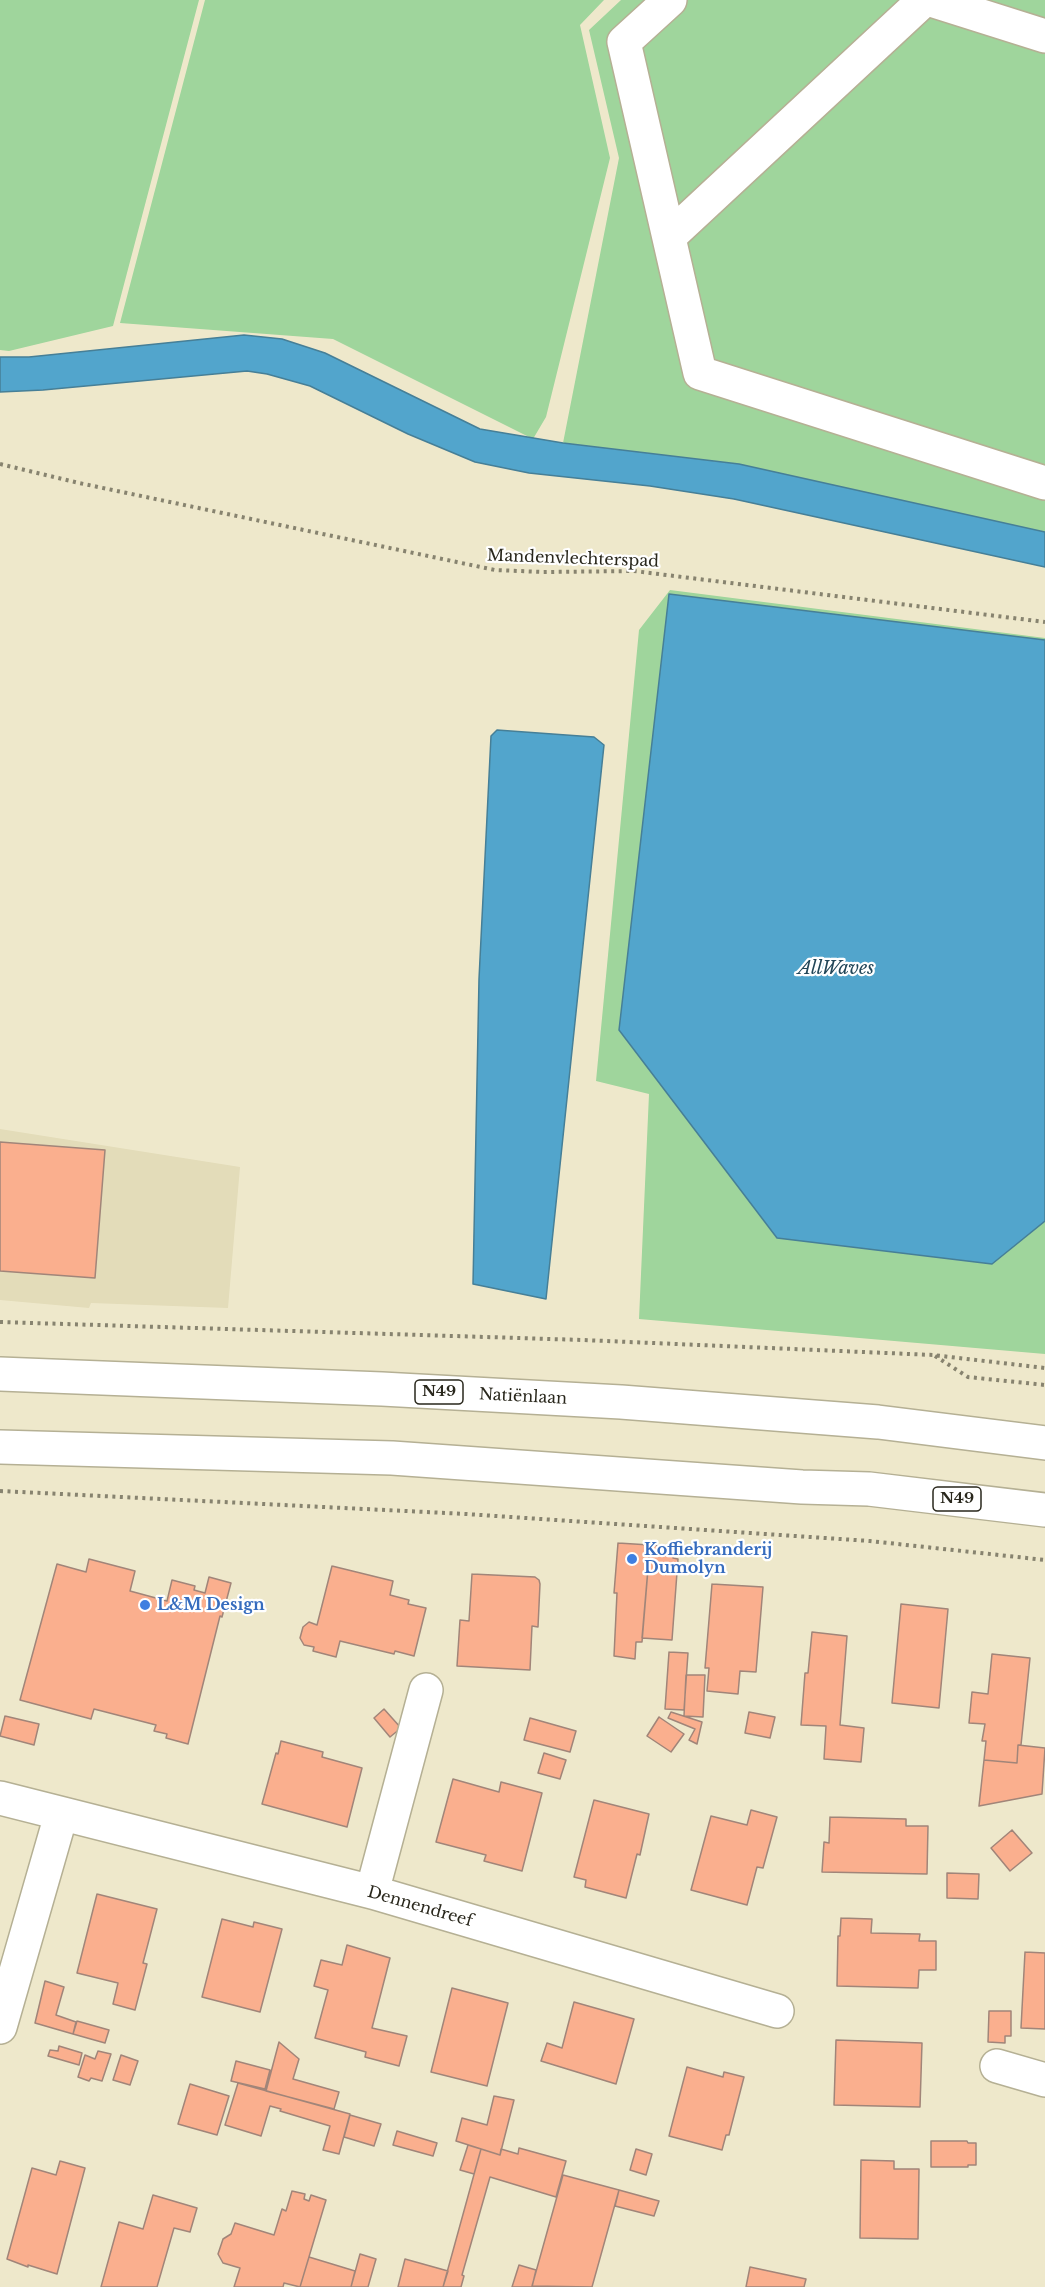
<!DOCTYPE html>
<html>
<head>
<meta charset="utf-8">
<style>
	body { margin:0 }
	canvas { display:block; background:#eee8cb }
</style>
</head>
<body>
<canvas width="1045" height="2287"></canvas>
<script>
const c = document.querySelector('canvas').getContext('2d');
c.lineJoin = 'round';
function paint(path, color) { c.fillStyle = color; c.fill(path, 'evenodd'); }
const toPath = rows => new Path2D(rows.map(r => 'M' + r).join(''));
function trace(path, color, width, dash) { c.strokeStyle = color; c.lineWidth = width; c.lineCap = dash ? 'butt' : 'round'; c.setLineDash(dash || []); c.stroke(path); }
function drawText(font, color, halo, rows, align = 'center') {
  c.font = font + ' "Libre Baskerville",serif'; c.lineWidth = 4.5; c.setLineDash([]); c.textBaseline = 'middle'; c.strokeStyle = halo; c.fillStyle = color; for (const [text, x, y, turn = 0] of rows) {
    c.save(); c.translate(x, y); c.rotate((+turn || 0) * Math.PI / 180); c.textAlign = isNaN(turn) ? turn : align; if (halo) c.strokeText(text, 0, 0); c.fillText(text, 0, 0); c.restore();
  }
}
const built = toPath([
	[0,1129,240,1167,228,1308,91,1303,89,1308,0,1300]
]);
const green = toPath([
	[0,0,199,0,113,326,9,351,0,350],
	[205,0,604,0,580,25,610,158,546,417,533,439,333,339,120,323],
	[621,0,1045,0,1045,532,739,464,563,443,619,158,589,30],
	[670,590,1045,638,1045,1354,639,1319,649,1094,596,1081,639,630]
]);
const water = toPath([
	[244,335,282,339,325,353,480,429,563,443,739,464,1045,532,1045,567,734,499,650,486,529,473,475,462,408,434,310,386,267,374,247,371,43,390,0,392,0,357,29,357,244,335],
	[669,594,1045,640,1045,1221,992,1264,777,1238,619,1030,669,594],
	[497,730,594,737,604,745,546,1299,473,1284,479,979,491,736,497,730]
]);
const building = toPath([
	[0,1142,105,1150,95,1278,0,1271,0,1142],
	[618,1543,650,1545,642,1642,636,1642,635,1659,614,1656,617,1593,614,1593,618,1543],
	[650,1545,674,1547,673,1558,678,1559,672,1640,642,1638,650,1545],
	[89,1559,135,1571,130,1591,167,1601,172,1580,195,1586,194,1590,205,1593,209,1577,231,1583,222,1617,220,1616,188,1744,166,1738,167,1734,154,1731,156,1725,94,1709,91,1719,20,1700,57,1564,86,1572,89,1559],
	[332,1566,393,1581,390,1595,409,1600,408,1604,426,1608,414,1656,395,1651,394,1654,340,1641,336,1657,313,1651,314,1647,304,1645,300,1638,303,1627,309,1622,317,1625,332,1566],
	[472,1574,535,1577,539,1580,540,1584,538,1627,532,1626,530,1670,457,1666,460,1620,469,1621,472,1574],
	[712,1584,763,1587,756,1672,740,1671,738,1694,707,1691,709,1668,705,1668,712,1584],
	[901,1604,948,1609,939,1708,892,1703,901,1604],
	[812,1632,847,1636,840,1725,864,1728,861,1762,824,1759,826,1726,801,1725,805,1673,808,1673,812,1632],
	[669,1652,688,1653,684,1710,665,1709,669,1652],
	[992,1654,1030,1658,1021,1745,1018,1745,1017,1763,984,1760,986,1741,982,1741,985,1724,969,1723,972,1692,988,1694,992,1654],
	[686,1675,705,1675,703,1717,684,1716,686,1675],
	[384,1709,401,1728,390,1737,374,1718,384,1709],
	[671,1712,702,1722,697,1744,689,1740,695,1729,668,1718,671,1712],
	[749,1712,775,1717,770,1738,745,1733,749,1712],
	[5,1716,39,1724,34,1745,0,1736,5,1716],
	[659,1717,684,1734,671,1752,647,1736,659,1717],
	[530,1718,576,1731,570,1752,524,1740,530,1718],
	[281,1741,323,1752,322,1757,362,1768,347,1827,262,1804,276,1753,278,1754,281,1741],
	[1018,1745,1045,1748,1042,1794,979,1806,984,1760,1017,1763,1018,1745],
	[544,1753,566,1760,560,1779,538,1773,544,1753],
	[453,1779,499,1792,501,1782,542,1793,522,1871,484,1861,486,1855,436,1842,453,1779],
	[594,1800,649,1814,640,1855,637,1854,626,1898,585,1887,586,1880,574,1877,594,1800],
	[751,1810,777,1817,763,1868,757,1867,747,1905,691,1890,711,1816,747,1825,751,1810],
	[830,1817,906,1819,906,1826,928,1826,927,1874,822,1872,824,1842,829,1843,830,1817],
	[1012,1830,1032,1853,1010,1871,991,1848,1012,1830],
	[947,1873,979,1874,978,1899,947,1898,947,1873],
	[97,1894,157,1909,143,1963,147,1964,135,2010,113,2004,118,1983,77,1973,97,1894],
	[841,1918,872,1919,871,1933,920,1934,919,1941,936,1941,936,1970,919,1970,918,1988,837,1986,838,1936,840,1936,841,1918],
	[222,1919,253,1927,254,1922,282,1929,260,2012,202,1997,222,1919],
	[347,1945,390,1958,372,2028,407,2036,399,2066,365,2057,366,2052,315,2038,328,1990,314,1986,321,1960,342,1965,347,1945],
	[1025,1952,1045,1953,1045,2029,1021,2028,1025,1952],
	[45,1981,64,1987,56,2015,76,2022,73,2034,35,2023,45,1981],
	[452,1988,508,2003,487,2086,431,2072,452,1988],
	[574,2002,634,2019,616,2084,541,2061,547,2043,562,2048,574,2002],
	[989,2011,1011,2011,1011,2036,1005,2036,1005,2043,988,2042,989,2011],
	[77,2021,109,2030,105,2043,73,2034,77,2021],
	[836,2040,922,2043,920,2107,834,2105,836,2040],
	[279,2042,299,2059,293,2079,339,2092,334,2109,266,2091,279,2042],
	[59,2046,82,2053,79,2065,48,2056,50,2050,58,2051,59,2046],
	[98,2051,111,2054,102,2081,91,2078,89,2081,78,2077,85,2055,95,2059,98,2051],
	[121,2055,138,2061,130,2085,113,2080,121,2055],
	[236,2061,270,2070,265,2089,231,2081,236,2061],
	[687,2067,723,2077,724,2072,744,2077,729,2135,726,2135,722,2150,669,2136,687,2067],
	[238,2083,350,2114,339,2154,323,2150,330,2126,280,2111,281,2109,270,2106,261,2136,225,2125,238,2083],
	[190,2084,229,2096,217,2135,178,2124,190,2084],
	[494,2096,514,2100,500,2155,456,2141,462,2118,487,2125,494,2096],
	[350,2115,381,2124,374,2146,344,2137,350,2115],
	[397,2131,437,2143,433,2156,393,2145,397,2131],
	[931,2141,967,2141,968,2143,976,2143,976,2165,968,2165,968,2167,931,2167,931,2141],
	[468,2145,481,2149,474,2174,460,2170,468,2145],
	[519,2148,566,2161,556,2197,490,2177,462,2275,464,2276,461,2287,443,2287,481,2149,500,2155,501,2149,518,2154,519,2148],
	[636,2149,652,2154,646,2175,630,2170,636,2149],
	[861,2160,894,2161,894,2169,919,2169,918,2239,860,2238,861,2160],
	[60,2161,85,2168,57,2274,28,2265,28,2267,7,2259,32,2168,56,2175,60,2161],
	[563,2175,619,2190,592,2287,532,2286,563,2175],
	[619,2190,659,2201,654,2216,615,2206,619,2190],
	[292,2191,305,2194,304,2199,309,2201,311,2195,326,2200,300,2287,284,2283,283,2287,234,2287,240,2268,223,2263,218,2254,223,2239,231,2234,235,2223,274,2235,282,2209,286,2211,292,2191],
	[153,2195,197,2208,190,2232,174,2228,157,2287,101,2287,119,2222,143,2229,153,2195],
	[360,2254,376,2259,368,2287,351,2287,360,2254],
	[309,2257,355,2271,351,2287,300,2287,309,2257],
	[405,2259,448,2271,443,2287,398,2287,405,2259],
	[519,2265,536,2270,532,2287,512,2287,519,2265],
	[750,2267,806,2279,804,2287,746,2287,750,2267]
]);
const path = toPath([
	[0,464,79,483,495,570,543,572,634,571,1045,622],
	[0,1322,583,1340,933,1355,1045,1368],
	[935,1356,968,1377,1045,1385],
	[0,1491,466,1514,870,1541,1045,1560]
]);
const minor = toPath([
	[670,0,624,42,700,373,1045,483],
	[931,0,1045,36],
	[669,237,924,0],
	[0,1798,372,1892,777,2011],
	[372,1892,426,1690],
	[0,2027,61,1815],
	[997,2066,1045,2080]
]);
const major = toPath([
	[0,1374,382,1389,621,1402,878,1422,1045,1443],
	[0,1447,392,1458,802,1487,869,1489,1045,1510]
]);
const markers = [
	[632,1559,6,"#3f7fe0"],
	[145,1605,6,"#3f7fe0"]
];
const shields = [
	[439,1392,48],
	[957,1499,48]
];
const shieldNames = [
	["N49",439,1392],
	["N49",957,1499]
];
const streetNames = [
	["Mandenvlechterspad",573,559,2],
	["Natiënlaan",523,1397,3],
	["Dennendreef",420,1907,16]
];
const shopNames = [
	["Koffiebranderij",644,1550],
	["Dumolyn",644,1568],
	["L&M Design",157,1605]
];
const waterNames = [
	["AllWaves",836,969]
];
paint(built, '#e3dcb9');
paint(green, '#9fd59c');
paint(water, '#52a5cc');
trace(water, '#467f97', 1.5);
paint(building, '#faaf8e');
trace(building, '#a18579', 1.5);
trace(minor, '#b5b094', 36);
trace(major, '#b5b094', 36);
trace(path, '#87836f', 4, [3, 4.5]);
trace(minor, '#fff', 33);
trace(major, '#fff', 33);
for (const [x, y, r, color] of markers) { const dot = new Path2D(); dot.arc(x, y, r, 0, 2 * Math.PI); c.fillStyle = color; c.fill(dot); trace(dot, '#fff', 2); }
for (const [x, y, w] of shields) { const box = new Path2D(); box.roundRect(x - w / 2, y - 12, w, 24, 4.5); c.fillStyle = '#fff'; c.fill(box); trace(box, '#29271c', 1.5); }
drawText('bold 15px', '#29271c', null, shieldNames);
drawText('16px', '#29271c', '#fff', streetNames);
drawText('bold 16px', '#366cbe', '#fff', shopNames, 'left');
drawText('italic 18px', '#214557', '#fff', waterNames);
</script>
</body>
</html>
